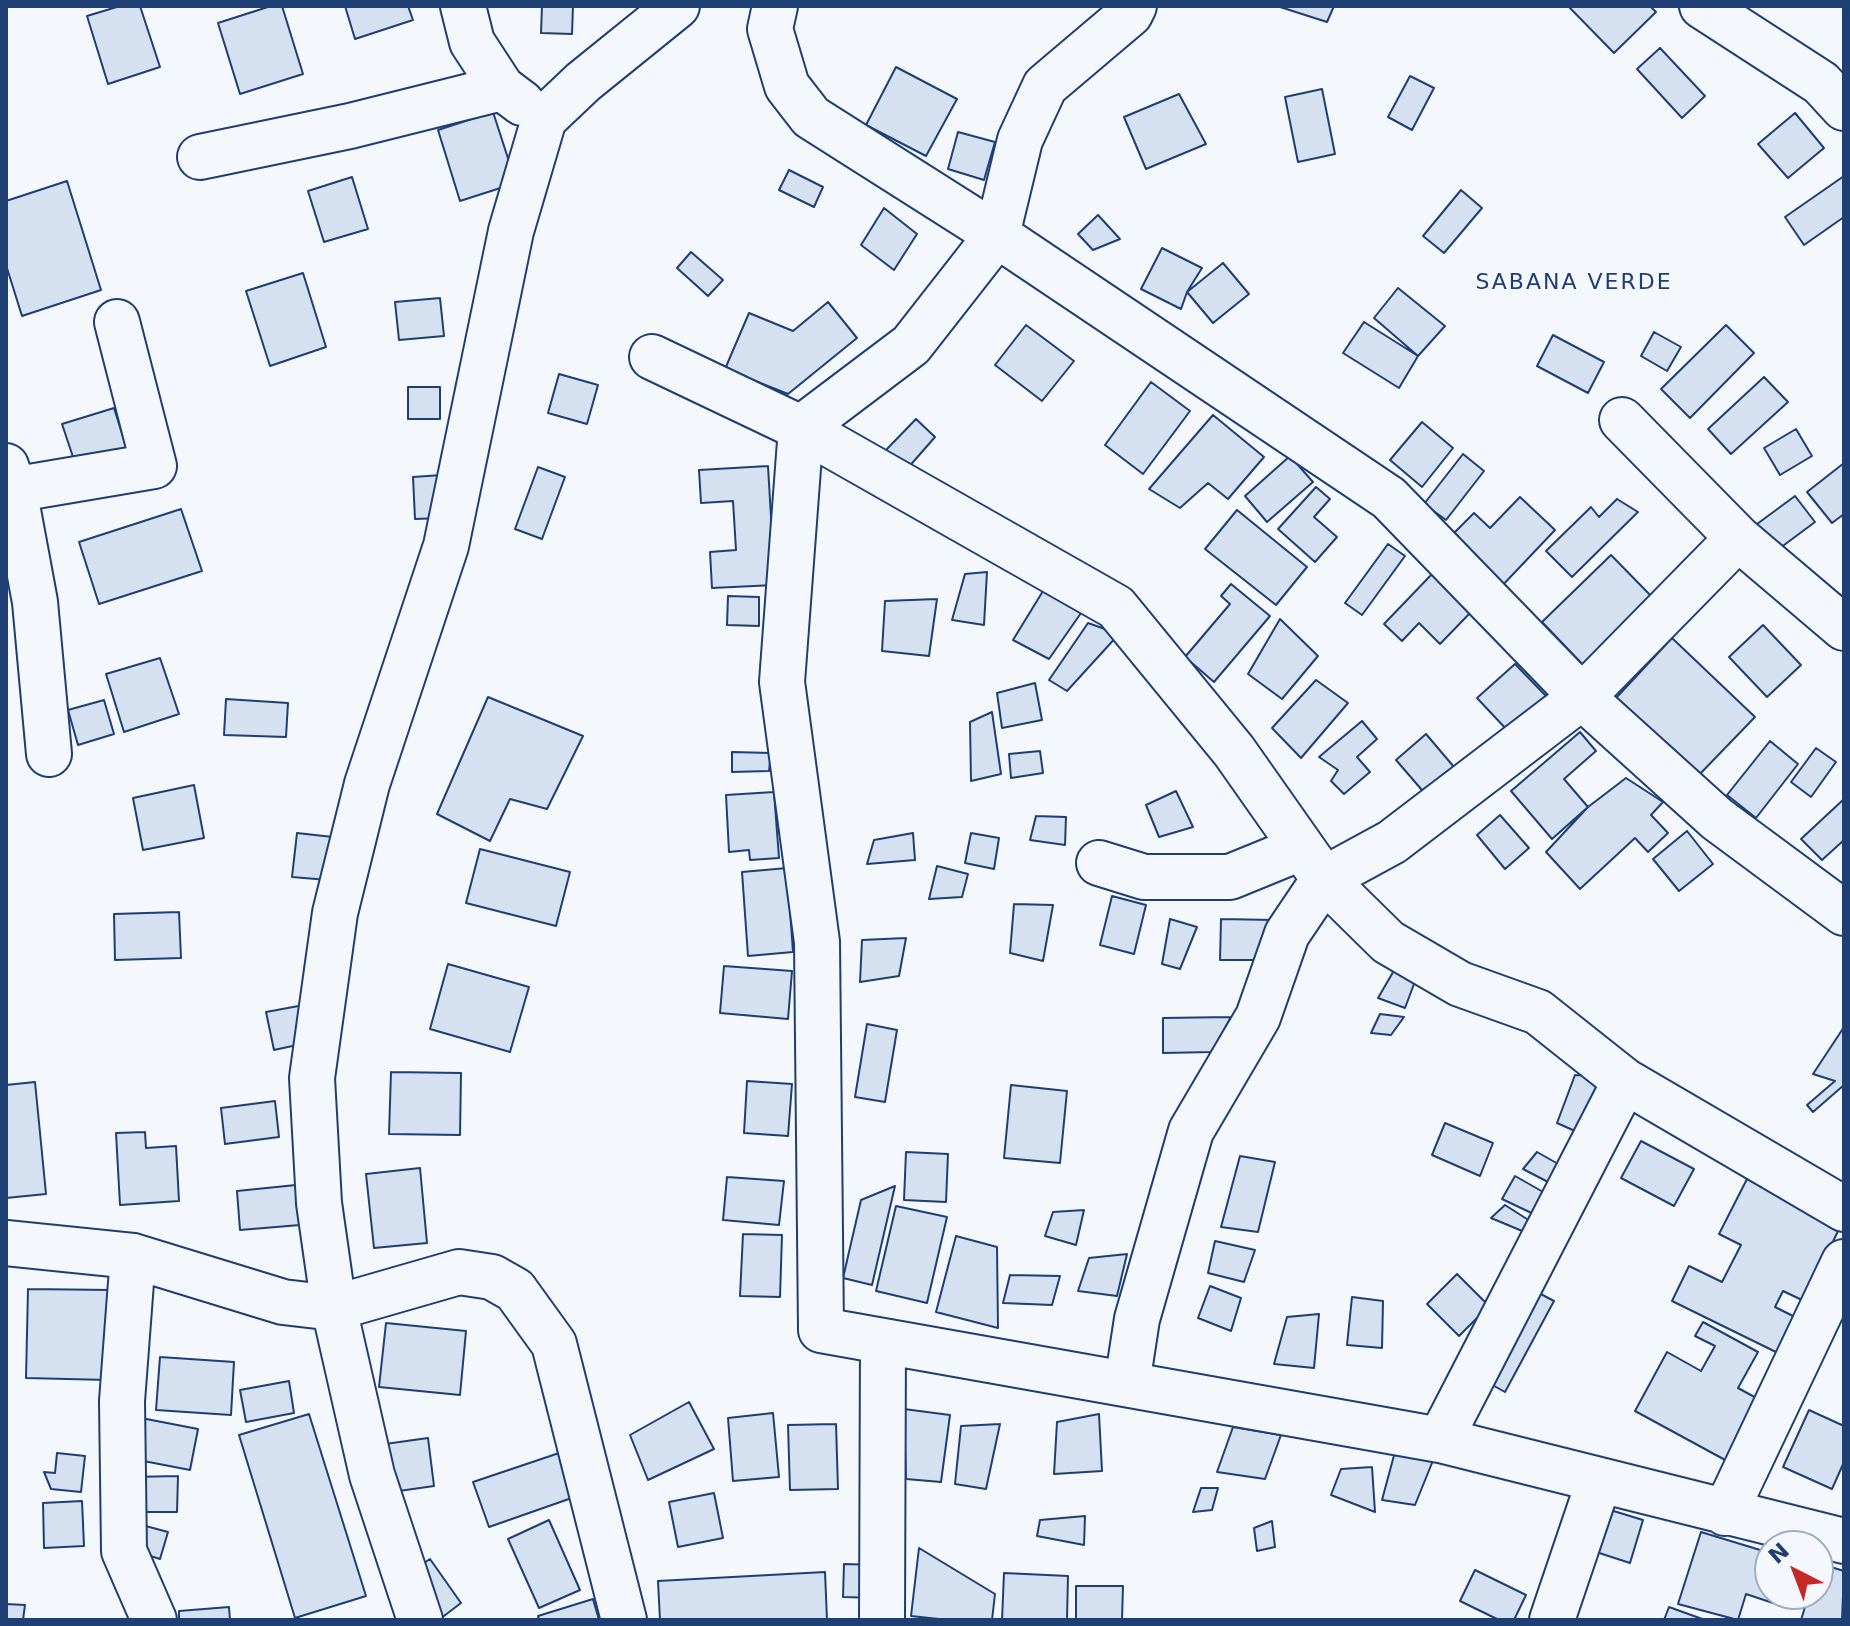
<!DOCTYPE html>
<html>
<head>
<meta charset="utf-8">
<style>
	body { margin:0 }
	#map { position:relative; width:1850px; height:1626px; overflow:hidden; background:#f4f7fb; font-family:"DejaVu Sans",sans-serif }
	canvas { display:block }
	.frame { position:absolute; inset:0; border:8px solid #1d3f73; pointer-events:none }
	.north { position:absolute; left:1754px; top:1530px; width:80px; height:80px; box-sizing:border-box; background:#f4f7fb; border:2px solid #9eadc5; border-radius:50%; rotate:318deg; font-size:22px; font-weight:700; line-height:32px; text-align:center; color:#1d3f73 }
	.north::after { content:''; display:block; margin:auto; width:28px; height:36px; background:#c62828; clip-path:polygon(50% 0,100% 100%,50% 72%,0 100%) }
</style>
</head>
<body>
<div id="map">
<canvas width="1850" height="1626"></canvas>
<div class="frame"></div>
<div class="north">N</div>
</div>
<script>
const c = document.querySelector('canvas').getContext('2d');
c.lineJoin = 'round';
function paint(path, color) { c.fillStyle = color; c.fill(path, 'evenodd'); }
const toPath = rows => new Path2D(rows.map(r => 'M' + r).join(''));
function trace(path, color, width, dash) { c.strokeStyle = color; c.lineWidth = width; c.lineCap = dash ? 'butt' : 'round'; c.setLineDash(dash || []); c.stroke(path); }
function drawText(font, color, halo, rows, align = 'center') {
  c.font = font + ' "DejaVu Sans",sans-serif'; c.lineWidth = 6; c.setLineDash([]); c.textBaseline = 'middle'; c.strokeStyle = halo; c.fillStyle = color; for (const [text, x, y, turn = 0] of rows) {
    c.save(); c.translate(x, y); c.rotate((+turn || 0) * Math.PI / 180); c.textAlign = isNaN(turn) ? turn : align; if (halo) c.strokeText(text, 0, 0); c.fillText(text, 0, 0); c.restore();
  }
}
const building = toPath([
	[120,6,140,6,160,67,108,84,87,16,120,6],
	[271,6,282,6,303,74,240,94,218,23,271,6],
	[345,6,408,6,413,20,355,39,345,6],
	[542,6,573,6,572,34,541,33,542,6],
	[1277,6,1334,6,1327,22,1277,6],
	[1568,6,1650,6,1656,12,1614,53,1568,6],
	[1660,48,1705,96,1682,118,1637,69,1660,48],
	[896,67,957,99,926,156,866,125,896,67],
	[1410,76,1434,88,1412,130,1388,117,1410,76],
	[1322,89,1335,154,1298,162,1285,97,1322,89],
	[1179,94,1206,144,1146,169,1124,117,1179,94],
	[493,112,516,183,460,201,438,130,493,112],
	[1795,113,1824,148,1788,178,1758,144,1795,113],
	[958,132,995,142,984,180,948,169,958,132],
	[789,170,823,187,814,207,779,190,789,170],
	[1844,176,1844,217,1804,245,1785,217,1844,176],
	[352,177,368,229,324,242,308,191,352,177],
	[67,181,101,290,22,316,6,265,6,201,67,181],
	[1461,190,1482,208,1444,253,1423,236,1461,190],
	[884,208,917,234,894,270,861,245,884,208],
	[1098,215,1120,239,1093,250,1078,234,1098,215],
	[1162,248,1202,268,1187,292,1181,309,1141,289,1162,248],
	[691,252,723,280,708,296,677,268,691,252],
	[1223,263,1249,294,1213,323,1187,292,1223,263],
	[303,273,326,347,270,366,246,291,303,273],
	[1398,288,1445,326,1418,356,1374,318,1398,288],
	[440,298,444,336,399,340,395,302,440,298],
	[828,302,857,338,788,394,725,369,749,313,793,331,828,302],
	[1364,322,1418,356,1399,388,1343,353,1364,322],
	[1026,325,1074,361,1042,401,995,365,1026,325],
	[1726,325,1754,353,1690,418,1661,389,1726,325],
	[1654,332,1681,347,1667,371,1641,356,1654,332],
	[1553,335,1604,362,1588,393,1537,366,1553,335],
	[559,374,598,385,587,424,548,413,559,374],
	[1764,377,1788,402,1731,454,1708,429,1764,377],
	[1151,382,1190,411,1143,474,1105,445,1151,382],
	[408,387,440,387,440,419,408,419,408,387],
	[114,408,130,459,79,475,62,424,114,408],
	[1213,415,1264,457,1228,499,1208,483,1180,508,1149,489,1213,415],
	[916,419,935,437,907,469,886,450,916,419],
	[1422,422,1453,448,1422,487,1390,460,1422,422],
	[1796,429,1812,456,1780,475,1764,448,1796,429],
	[1463,454,1484,471,1446,520,1424,504,1463,454],
	[1290,456,1313,482,1267,522,1245,496,1290,456],
	[1844,463,1844,514,1832,523,1807,492,1844,463],
	[768,466,775,585,712,588,710,552,736,550,733,501,701,503,699,470,768,466],
	[538,467,565,477,542,539,515,529,538,467],
	[442,475,443,518,415,519,413,477,442,475],
	[1316,487,1330,499,1314,517,1337,537,1315,562,1278,529,1316,487],
	[1795,496,1815,522,1772,554,1753,527,1795,496],
	[1520,497,1555,530,1499,589,1448,539,1474,513,1490,528,1520,497],
	[1617,499,1638,512,1572,577,1546,551,1591,507,1599,517,1617,499],
	[181,509,202,571,99,604,79,542,181,509],
	[1237,510,1307,567,1276,605,1205,549,1237,510],
	[1388,544,1405,556,1362,615,1345,603,1388,544],
	[1611,555,1654,599,1584,666,1542,622,1611,555],
	[987,572,984,625,952,620,965,574,987,572],
	[1432,574,1471,612,1440,644,1419,623,1402,641,1384,624,1432,574],
	[1231,584,1270,616,1214,682,1185,657,1230,604,1221,596,1231,584],
	[1043,591,1081,613,1049,659,1013,640,1043,591],
	[728,596,759,597,759,626,727,625,728,596],
	[937,599,929,656,882,651,885,601,937,599],
	[1280,619,1318,656,1282,699,1248,674,1280,619],
	[1088,623,1119,634,1067,691,1049,680,1088,623],
	[1763,625,1801,665,1767,697,1729,657,1763,625],
	[1672,638,1755,717,1698,776,1616,698,1672,638],
	[160,658,179,714,124,732,106,674,160,658],
	[1515,664,1546,696,1508,731,1477,698,1515,664],
	[1316,680,1348,703,1301,758,1272,728,1316,680],
	[1035,683,1042,720,1002,728,997,693,1035,683],
	[488,697,583,736,547,809,510,799,490,841,437,814,488,697],
	[226,699,288,703,286,737,224,735,226,699],
	[104,700,114,734,78,745,68,710,104,700],
	[992,712,1001,774,971,781,970,722,992,712],
	[1362,721,1377,739,1357,757,1370,772,1344,794,1331,781,1338,770,1319,757,1362,721],
	[1580,732,1596,751,1564,779,1588,807,1552,839,1511,791,1580,732],
	[1426,734,1454,767,1466,757,1476,768,1434,804,1396,760,1426,734],
	[1770,741,1798,764,1756,818,1727,795,1770,741],
	[1816,748,1836,762,1811,797,1791,782,1816,748],
	[1040,751,1043,773,1011,778,1009,754,1040,751],
	[732,752,771,753,769,771,732,772,732,752],
	[1626,778,1663,802,1651,815,1668,833,1648,852,1635,838,1580,889,1546,852,1588,807,1626,778],
	[194,785,204,838,143,850,133,798,194,785],
	[1176,791,1193,827,1159,837,1146,805,1176,791],
	[774,792,779,858,750,860,749,850,729,852,726,795,774,792],
	[1844,799,1844,840,1822,860,1801,839,1844,799],
	[1500,815,1529,848,1505,869,1477,835,1500,815],
	[1036,816,1066,817,1065,845,1030,840,1036,816],
	[1687,831,1713,864,1679,891,1653,859,1687,831],
	[297,833,333,837,328,880,292,877,297,833],
	[913,833,915,860,867,864,874,840,913,833],
	[971,833,999,838,994,869,965,863,971,833],
	[480,849,570,872,556,926,466,903,480,849],
	[937,866,968,874,962,897,929,899,937,866],
	[787,868,793,952,748,956,742,872,787,868],
	[1112,896,1146,905,1134,954,1100,945,1112,896],
	[1014,904,1053,905,1043,961,1010,953,1014,904],
	[179,912,181,958,115,960,114,914,179,912],
	[1170,919,1197,927,1180,969,1162,964,1170,919],
	[1221,919,1274,920,1272,960,1220,960,1221,919],
	[906,938,899,976,860,982,862,940,906,938],
	[448,964,529,987,510,1052,430,1029,448,964],
	[724,966,792,971,788,1019,720,1013,724,966],
	[1396,967,1417,976,1405,1008,1378,998,1396,967],
	[304,1005,311,1042,274,1050,266,1012,304,1005],
	[1380,1014,1404,1017,1391,1035,1371,1033,1380,1014],
	[1231,1017,1212,1052,1163,1053,1163,1018,1231,1017],
	[867,1024,897,1030,885,1102,855,1097,867,1024],
	[1844,1027,1844,1085,1813,1112,1807,1105,1835,1081,1813,1074,1844,1027],
	[391,1072,461,1073,460,1135,389,1134,391,1072],
	[1575,1075,1609,1077,1584,1135,1557,1123,1575,1075],
	[747,1081,792,1084,788,1136,744,1133,747,1081],
	[35,1082,46,1194,6,1198,6,1085,35,1082],
	[1011,1085,1067,1091,1060,1163,1004,1158,1011,1085],
	[275,1101,279,1137,225,1144,221,1108,275,1101],
	[1445,1123,1493,1143,1480,1176,1432,1155,1445,1123],
	[145,1132,146,1148,176,1146,179,1201,120,1205,116,1133,145,1132],
	[1641,1141,1694,1169,1674,1206,1621,1178,1641,1141],
	[906,1152,948,1154,946,1202,904,1200,906,1152],
	[1537,1152,1560,1165,1550,1183,1523,1169,1537,1152],
	[1240,1156,1275,1162,1258,1232,1221,1227,1240,1156],
	[420,1168,427,1243,374,1248,366,1174,420,1168],
	[1515,1176,1552,1197,1542,1218,1502,1199,1515,1176],
	[727,1177,784,1181,779,1225,723,1220,727,1177],
	[1747,1179,1841,1225,1804,1301,1783,1291,1775,1307,1797,1318,1780,1354,1672,1301,1689,1266,1722,1282,1741,1245,1719,1234,1747,1179],
	[296,1185,300,1225,240,1230,237,1191,296,1185],
	[895,1186,872,1285,843,1278,861,1200,895,1186],
	[1505,1205,1530,1221,1527,1233,1491,1218,1505,1205],
	[896,1206,947,1217,927,1303,876,1291,896,1206],
	[1084,1210,1076,1245,1045,1236,1053,1212,1084,1210],
	[743,1234,782,1235,780,1297,740,1296,743,1234],
	[956,1236,997,1247,998,1328,936,1312,956,1236],
	[1215,1241,1255,1250,1244,1282,1208,1273,1215,1241],
	[1127,1254,1117,1296,1078,1291,1089,1258,1127,1254],
	[1457,1274,1489,1306,1459,1336,1427,1304,1457,1274],
	[1010,1275,1060,1276,1052,1305,1003,1303,1010,1275],
	[1210,1286,1241,1298,1231,1331,1198,1318,1210,1286],
	[28,1289,110,1290,108,1380,26,1378,28,1289],
	[1537,1292,1554,1301,1505,1392,1487,1382,1537,1292],
	[1352,1297,1383,1301,1382,1348,1347,1345,1352,1297],
	[1319,1314,1314,1368,1274,1364,1287,1317,1319,1314],
	[1703,1322,1758,1352,1738,1388,1760,1400,1727,1461,1635,1411,1667,1352,1701,1371,1715,1346,1695,1336,1703,1322],
	[386,1323,466,1331,460,1395,379,1387,386,1323],
	[160,1357,234,1362,231,1415,156,1410,160,1357],
	[289,1381,294,1413,246,1422,240,1390,289,1381],
	[689,1402,714,1449,648,1480,630,1435,689,1402],
	[904,1409,950,1415,941,1482,906,1479,904,1409],
	[1809,1410,1844,1426,1844,1462,1832,1489,1783,1467,1809,1410],
	[773,1413,779,1477,733,1481,728,1418,773,1413],
	[309,1414,366,1596,295,1618,239,1435,309,1414],
	[1099,1414,1102,1471,1054,1474,1057,1422,1099,1414],
	[136,1417,198,1429,190,1470,128,1458,136,1417],
	[836,1424,838,1489,790,1490,788,1425,836,1424],
	[1000,1424,986,1489,955,1484,961,1426,1000,1424],
	[1233,1427,1281,1435,1265,1479,1217,1472,1233,1427],
	[428,1438,434,1486,385,1493,378,1445,428,1438],
	[1396,1448,1434,1458,1415,1505,1382,1500,1396,1448],
	[571,1449,586,1493,489,1527,473,1482,571,1449],
	[57,1453,85,1456,81,1492,51,1489,44,1472,55,1473,57,1453],
	[1372,1467,1375,1512,1331,1495,1341,1469,1372,1467],
	[178,1476,177,1512,130,1512,131,1477,178,1476],
	[1201,1488,1218,1488,1212,1510,1193,1512,1201,1488],
	[714,1493,723,1538,678,1547,669,1502,714,1493],
	[82,1501,84,1546,44,1548,43,1503,82,1501],
	[1607,1509,1643,1520,1630,1563,1593,1551,1607,1509],
	[1085,1516,1084,1545,1037,1536,1040,1520,1085,1516],
	[549,1520,580,1590,539,1608,508,1539,549,1520],
	[1272,1521,1275,1547,1257,1551,1254,1528,1272,1521],
	[142,1525,168,1532,160,1559,134,1551,142,1525],
	[1701,1532,1770,1553,1770,1594,1779,1594,1773,1603,1746,1594,1738,1620,1678,1604,1701,1532],
	[919,1548,995,1594,992,1620,948,1620,911,1616,919,1548],
	[430,1559,461,1603,440,1619,408,1574,430,1559],
	[1818,1563,1844,1571,1842,1620,1801,1620,1809,1594,1818,1594,1818,1563],
	[844,1564,879,1565,878,1598,843,1597,844,1564],
	[1475,1570,1526,1595,1514,1620,1499,1620,1460,1601,1475,1570],
	[825,1572,827,1620,660,1620,658,1581,825,1572],
	[1004,1573,1068,1576,1067,1620,1002,1620,1004,1573],
	[1076,1586,1123,1586,1122,1620,1076,1620,1076,1586],
	[593,1599,599,1620,539,1620,538,1616,593,1599],
	[6,1604,25,1605,23,1620,6,1620,6,1604],
	[229,1607,230,1620,179,1620,179,1611,229,1607],
	[1669,1607,1705,1620,1664,1620,1669,1607]
]);
const minor = toPath([
	[463,6,472,42,502,88,522,103],
	[775,6,770,29,787,86,811,117,997,235,1389,498,1582,697,1717,819,1844,913],
	[1134,6,1130,14,1045,86,1020,140,997,235,911,345,801,428,782,682,817,942,821,1330,1440,1440,1844,1541],
	[1702,6,1821,83,1844,108],
	[200,157,350,126,502,88],
	[652,357,801,428,1116,607,1234,751,1324,879,1388,942,1460,984,1538,1012,1625,1081,1844,1209],
	[1622,420,1738,538,1844,628],
	[6,466,14,489,35,602,49,754],
	[6,491,154,466,117,322],
	[1099,863,1144,877,1230,877,1301,848],
	[6,1243,133,1256,283,1302,334,1308,459,1272,492,1277,515,1290,554,1344,624,1620],
	[133,1256,122,1401,124,1551,154,1620],
	[1127,1384,1137,1319,1191,1131,1258,1017,1287,934,1324,879,1392,842,1582,697,1738,538],
	[1440,1440,1625,1081],
	[1725,1513,1844,1262],
	[420,1620,372,1475,334,1308,319,1203,312,1078,335,913,367,784,446,546,511,231,544,119,583,82,677,6],
	[882,1620,883,1341],
	[1552,1620,1599,1481]
]);
const neighbourhoodNames = [
	["SABANA VERDE",1574,283]
];
paint(building, '#d5e0f0');
trace(building, '#1d3f73', 2);
trace(minor, '#1d3f73', 48);
trace(minor, '#f4f7fb', 44);
c.letterSpacing = '2px';
drawText('22px', '#1d3f73', '#f4f7fb', neighbourhoodNames);
c.letterSpacing = '0px';
</script>
</body>
</html>
